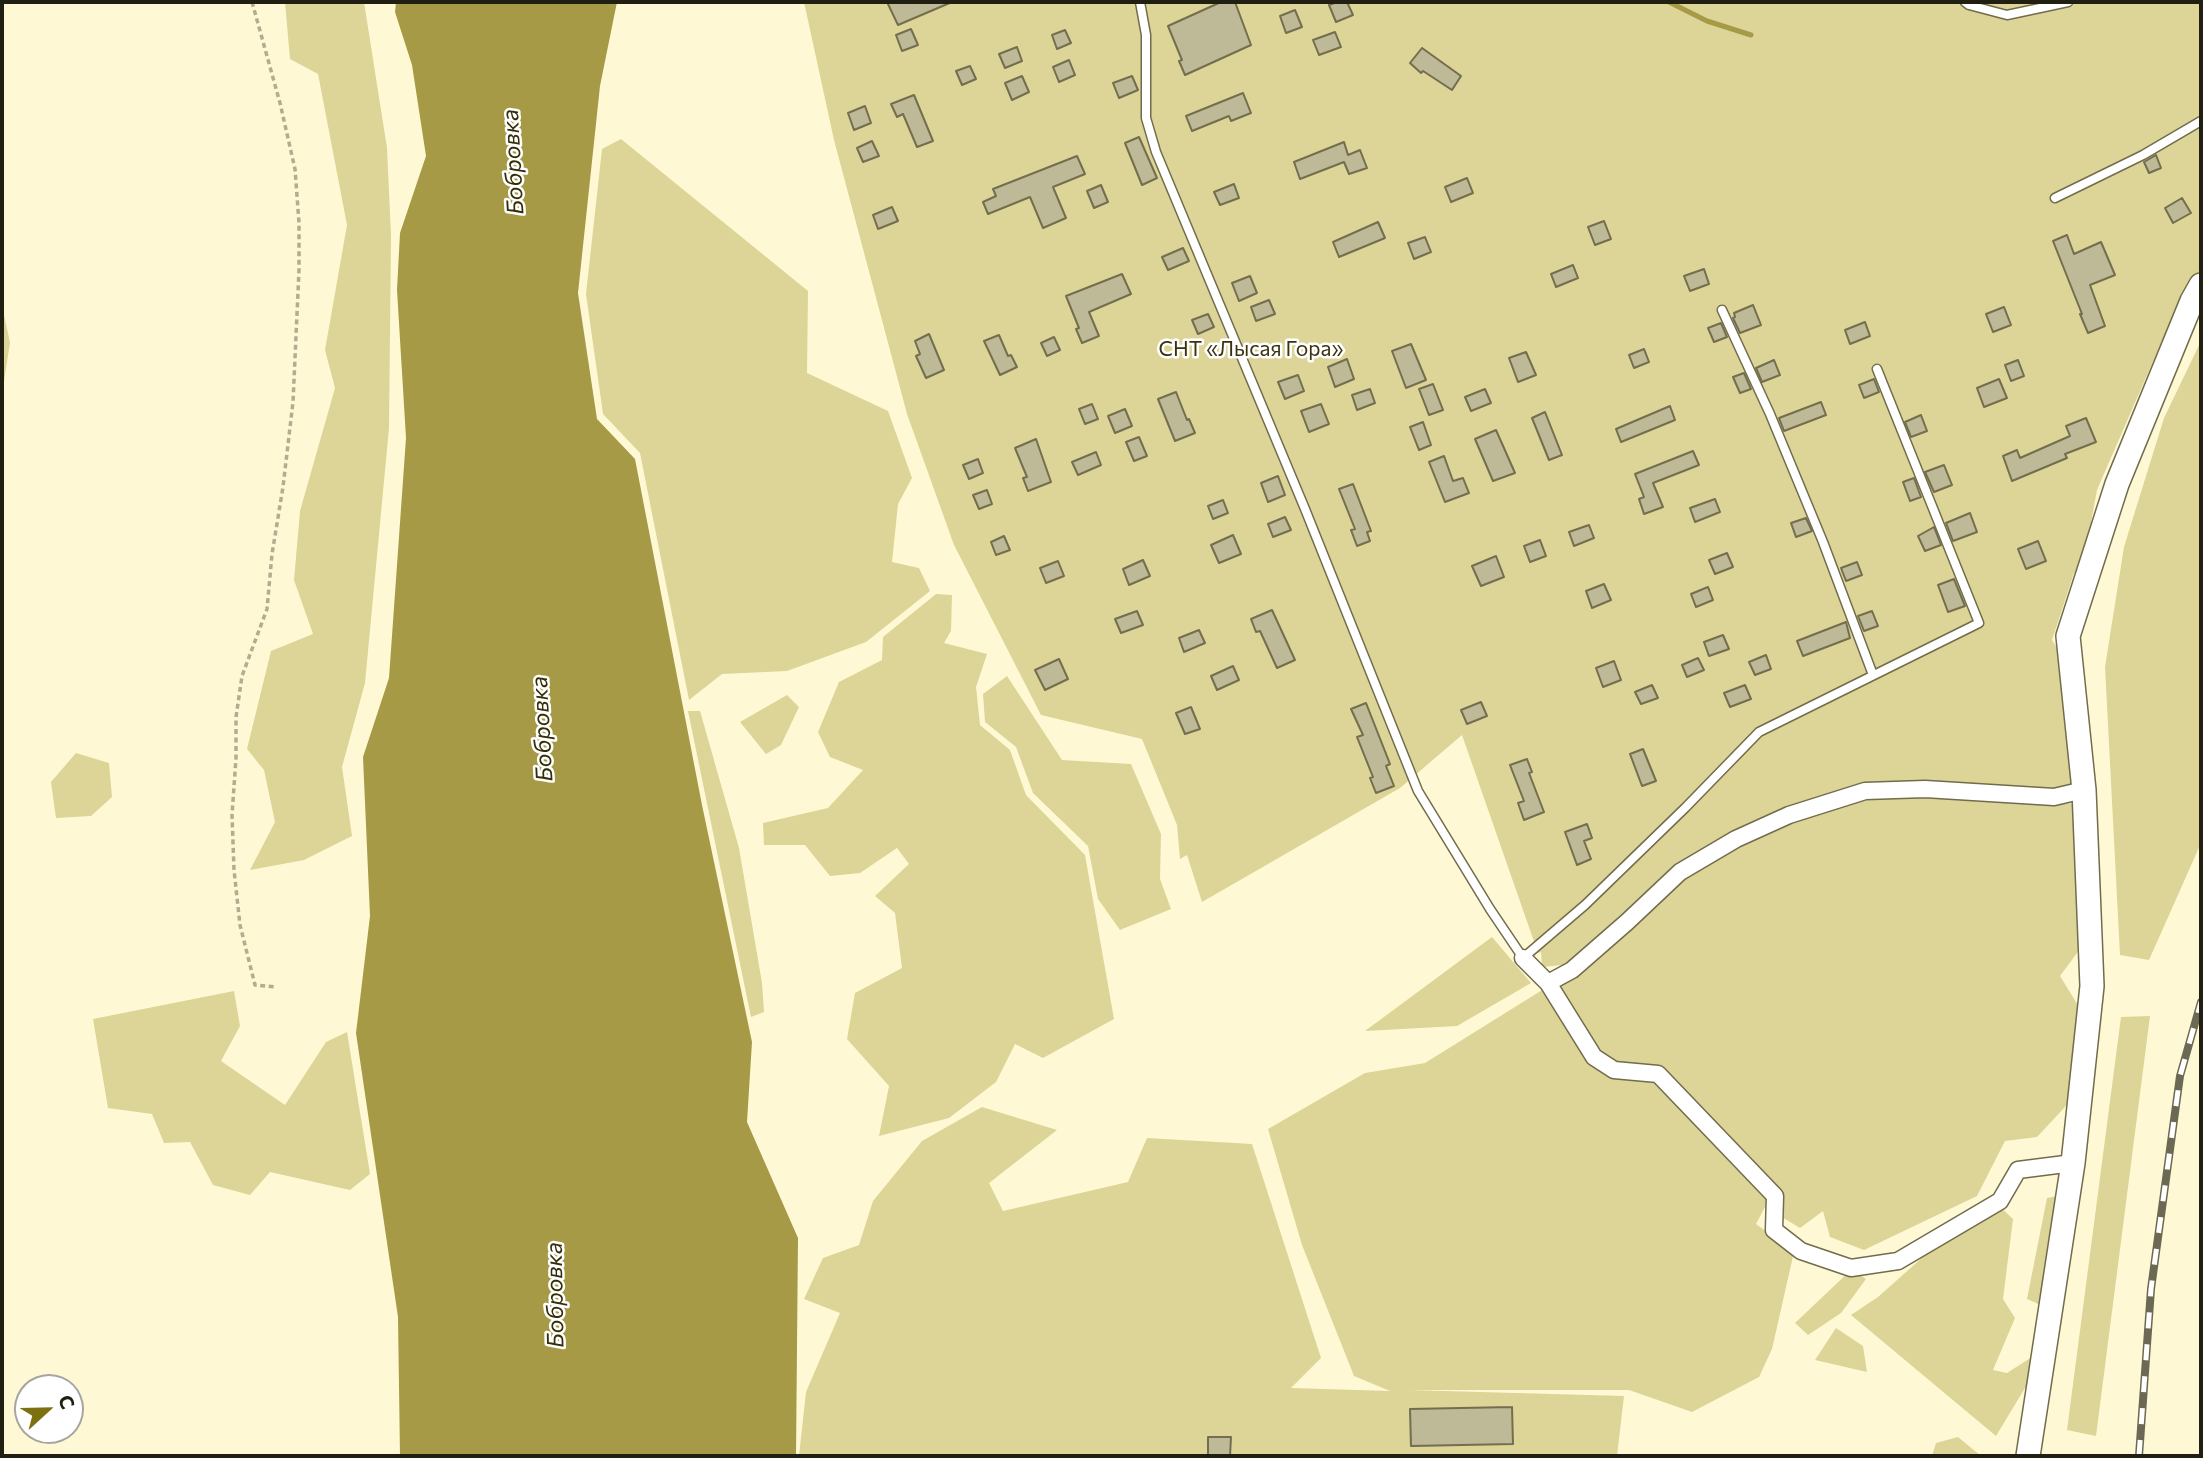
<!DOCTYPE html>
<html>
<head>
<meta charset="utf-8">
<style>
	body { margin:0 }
	#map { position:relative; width:2203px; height:1458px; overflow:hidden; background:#fef9d4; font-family:Commissioner,sans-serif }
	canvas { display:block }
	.frame { position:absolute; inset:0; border:4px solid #201f11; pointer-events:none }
	.north { position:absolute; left:14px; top:1374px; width:70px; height:70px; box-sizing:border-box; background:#fff; border:2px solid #a6a5a0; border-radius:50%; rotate:68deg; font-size:19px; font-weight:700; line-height:28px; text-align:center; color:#201f11 }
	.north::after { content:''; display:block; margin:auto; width:24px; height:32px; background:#7d7010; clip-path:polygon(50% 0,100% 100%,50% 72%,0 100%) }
</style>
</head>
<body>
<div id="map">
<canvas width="2203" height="1458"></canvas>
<div class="frame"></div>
<div class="north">С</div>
</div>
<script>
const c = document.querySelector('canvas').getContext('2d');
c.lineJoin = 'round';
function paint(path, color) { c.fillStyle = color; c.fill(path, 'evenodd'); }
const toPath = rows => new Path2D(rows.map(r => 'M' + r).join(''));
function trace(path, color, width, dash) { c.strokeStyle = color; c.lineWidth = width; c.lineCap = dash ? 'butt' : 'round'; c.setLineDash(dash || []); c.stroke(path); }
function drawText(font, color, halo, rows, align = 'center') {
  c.font = font + ' Commissioner,sans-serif'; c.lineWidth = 5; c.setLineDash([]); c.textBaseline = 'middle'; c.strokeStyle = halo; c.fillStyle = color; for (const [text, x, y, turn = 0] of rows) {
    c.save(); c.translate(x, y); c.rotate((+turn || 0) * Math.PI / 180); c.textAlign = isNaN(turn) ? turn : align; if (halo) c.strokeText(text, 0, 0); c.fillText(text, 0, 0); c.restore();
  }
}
const green = toPath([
	[285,2,364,2,387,148,391,235,389,428,365,683,342,767,352,836,304,860,250,870,275,822,264,770,247,749,271,651,313,634,294,580,300,511,335,388,325,350,347,225,318,74,290,59],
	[804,2,2201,2,2201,267,2164,336,2097,490,2091,522,2097,529,2084,571,2074,573,2052,640,2076,678,2079,785,2049,792,1931,781,1843,790,1750,826,1572,964,1542,967,1541,952,1538,953,1462,735,1400,788,1202,902,1187,855,1180,859,1177,825,1142,739,1041,715,954,545,907,414,834,140],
	[621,139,808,291,807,373,888,411,912,478,898,504,892,562,919,568,930,591,866,642,787,671,722,674,689,700,640,453,603,414,586,294,602,149],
	[2,305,10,343,2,394],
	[2201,341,2201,843,2149,960,2120,955,2105,667,2124,547,2164,418],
	[936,594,952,595,951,631,944,643,987,654,976,687,980,725,1010,750,1026,795,1085,855,1114,1019,1043,1058,1015,1044,996,1082,949,1118,879,1136,889,1086,847,1039,855,993,902,968,895,913,875,896,909,864,897,848,860,873,830,876,805,845,764,845,763,823,828,808,863,770,830,757,818,732,839,682,882,660,883,637],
	[1007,676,1062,760,1131,764,1161,834,1160,879,1171,909,1120,930,1098,899,1088,846,1033,793,1016,747,985,722,983,694],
	[787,695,799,707,781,745,766,754,740,722],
	[688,711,700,711,739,848,762,983,764,1012,751,1017],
	[76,753,109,763,112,797,91,816,56,818,51,782],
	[1877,793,2077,804,2083,945,2060,976,2084,1015,2082,1077,2065,1107,2037,1137,2005,1141,1977,1196,1864,1250,1830,1237,1823,1211,1800,1228,1765,1207,1756,1224,1794,1252,1772,1349,1759,1377,1692,1412,1629,1390,1408,1390,1624,1396,1617,1456,799,1456,806,1392,840,1313,804,1299,823,1258,859,1245,873,1201,922,1141,982,1107,1057,1130,989,1183,1003,1211,1128,1182,1147,1138,1252,1144,1321,1358,1291,1388,1390,1391,1354,1376,1302,1245,1268,1129,1365,1073,1425,1063,1584,964,1688,869,1778,822],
	[1492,937,1531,983,1457,1026,1365,1031],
	[234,991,240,1026,221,1061,285,1105,326,1042,347,1032,370,1174,350,1190,270,1172,250,1195,213,1185,190,1142,164,1143,152,1114,108,1108,93,1019],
	[2150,1016,2096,1436,2067,1430,2121,1017],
	[2063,1195,2045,1307,2027,1299,2047,1198],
	[1994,1201,2013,1219,2003,1299,2015,1318,1993,1370,2007,1373,2035,1355,2031,1378,1996,1436,1851,1315,1878,1297,1969,1216],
	[1852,1269,1866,1279,1841,1313,1808,1335,1795,1323],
	[1836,1328,1863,1346,1867,1372,1815,1360],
	[1958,1437,1981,1456,1932,1456,1936,1443]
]);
const water = toPath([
	[396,2,617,2,600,86,578,293,597,419,635,459,702,805,752,1042,747,1122,798,1238,796,1456,400,1456,398,1317,356,1033,370,916,363,757,389,678,406,438,397,290,400,233,426,156,412,65,395,12]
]);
const stream = toPath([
	[1669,2,1707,21,1751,35]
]);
const building = toPath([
	[887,2,952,2,898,25,887,2],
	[1221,2,1235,2,1251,45,1185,75,1179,61,1182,60,1168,26,1221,2],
	[1337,2,1347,2,1353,15,1336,22,1329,5,1337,2],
	[1295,10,1302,27,1286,33,1280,16,1295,10],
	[911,29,918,45,902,51,896,35,911,29],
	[1065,30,1071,43,1057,49,1052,35,1065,30],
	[1335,32,1341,47,1319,55,1313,40,1335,32],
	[1017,47,1022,61,1005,68,999,54,1017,47],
	[1422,48,1461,76,1452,90,1423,71,1421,73,1410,63,1422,48],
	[1069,60,1075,75,1059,82,1053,67,1069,60],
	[970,66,976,79,962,85,956,71,970,66],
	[1022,76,1029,92,1012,100,1005,83,1022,76],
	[1132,76,1138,90,1119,98,1113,83,1132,76],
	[1243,93,1251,113,1231,121,1229,116,1192,131,1186,116,1243,93],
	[914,95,933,141,917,147,903,114,897,117,891,104,914,95],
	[865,106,871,123,854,130,848,113,865,106],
	[1139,137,1157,178,1142,185,1125,143,1139,137],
	[872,141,879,156,863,162,857,148,872,141],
	[1344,142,1348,155,1360,150,1367,168,1349,174,1344,162,1300,179,1294,162,1344,142],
	[2156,155,2161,168,2149,173,2144,162,2156,155],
	[1077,156,1085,174,1053,187,1066,218,1043,228,1030,197,988,214,983,202,996,196,993,189,1077,156],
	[1467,178,1473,193,1451,202,1445,187,1467,178],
	[1234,184,1239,198,1220,205,1214,192,1234,184],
	[1101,185,1108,202,1094,208,1087,191,1101,185],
	[2182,198,2191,213,2173,223,2165,208,2182,198],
	[892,207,898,221,878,229,873,215,892,207],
	[1604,221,1611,239,1595,245,1588,227,1604,221],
	[1378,222,1385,238,1339,257,1333,242,1378,222],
	[2067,235,2074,254,2101,242,2115,275,2090,285,2105,326,2088,333,2080,314,2082,314,2053,241,2067,235],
	[1425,237,1431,252,1414,259,1408,243,1425,237],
	[1183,248,1189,261,1168,270,1162,257,1183,248],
	[1573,265,1578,278,1556,287,1551,274,1573,265],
	[1704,269,1709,284,1690,291,1684,276,1704,269],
	[1122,274,1131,294,1089,312,1099,336,1082,343,1076,329,1079,328,1066,296,1122,274],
	[1250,276,1257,293,1239,301,1232,283,1250,276],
	[1269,300,1275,314,1256,321,1251,307,1269,300],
	[1753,305,1761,325,1740,333,1733,318,1735,317,1734,313,1753,305],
	[2004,307,2011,325,1993,332,1986,314,2004,307],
	[1208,314,1214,327,1198,334,1192,320,1208,314],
	[1865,322,1870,336,1850,344,1845,330,1865,322],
	[1721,323,1727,337,1714,342,1708,328,1721,323],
	[929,334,944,370,926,378,916,356,920,354,915,341,929,334],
	[999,335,1008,356,1011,355,1017,367,1000,375,984,341,999,335],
	[1054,337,1060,350,1047,356,1041,343,1054,337],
	[1411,344,1426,380,1406,388,1392,351,1411,344],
	[1644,349,1649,362,1634,368,1629,355,1644,349],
	[1526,352,1536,375,1518,382,1509,358,1526,352],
	[1347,359,1354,379,1335,387,1328,367,1347,359],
	[1774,360,1780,375,1762,382,1756,368,1774,360],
	[2018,360,2024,376,2011,381,2005,365,2018,360],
	[1744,373,1751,389,1740,393,1733,377,1744,373],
	[1298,375,1304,391,1285,399,1278,382,1298,375],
	[1874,379,1879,392,1864,398,1859,385,1874,379],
	[1999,379,2007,398,1984,407,1977,388,1999,379],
	[1433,384,1443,410,1429,415,1419,389,1433,384],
	[1370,389,1375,403,1357,410,1352,395,1370,389],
	[1485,389,1491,403,1471,411,1465,397,1485,389],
	[1176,392,1187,420,1189,419,1195,433,1175,441,1158,399,1176,392],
	[1821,402,1826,415,1784,431,1779,418,1821,402],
	[1092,404,1098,419,1085,424,1079,409,1092,404],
	[1321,404,1329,424,1309,432,1301,411,1321,404],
	[1670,406,1675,420,1621,442,1616,429,1670,406],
	[1125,409,1132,426,1115,433,1108,416,1125,409],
	[1545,412,1562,455,1549,460,1532,418,1545,412],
	[1921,415,1927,431,1911,437,1905,422,1921,415],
	[2086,418,2096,442,2065,454,2067,458,2012,481,2003,456,2017,450,2020,458,2070,436,2066,426,2086,418],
	[1423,422,1431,445,1419,450,1410,427,1423,422],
	[1496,430,1515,473,1493,481,1475,439,1496,430],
	[1139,437,1147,456,1134,461,1126,442,1139,437],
	[1036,439,1051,482,1028,491,1023,478,1027,477,1015,448,1036,439],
	[1693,451,1699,465,1653,483,1663,507,1644,514,1639,499,1644,497,1635,474,1693,451],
	[1096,452,1101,465,1078,475,1072,462,1096,452],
	[1444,456,1453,481,1463,478,1469,493,1445,502,1429,462,1444,456],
	[978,459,983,473,969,479,963,465,978,459],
	[1944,465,1952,485,1934,492,1925,472,1944,465],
	[1278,476,1285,495,1268,502,1261,483,1278,476],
	[1914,478,1921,497,1910,501,1903,482,1914,478],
	[1353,484,1371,531,1367,532,1370,541,1357,546,1351,530,1355,529,1339,489,1353,484],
	[987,490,992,504,979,509,973,495,987,490],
	[1715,499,1720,512,1695,522,1690,508,1715,499],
	[1223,500,1228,513,1213,519,1208,506,1223,500],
	[1970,513,1977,532,1953,541,1946,523,1970,513],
	[1285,517,1291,530,1273,537,1268,524,1285,517],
	[1806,518,1812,531,1796,537,1791,523,1806,518],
	[1589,525,1594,538,1574,546,1569,532,1589,525],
	[1934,527,1941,545,1925,551,1918,536,1934,527],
	[1233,535,1241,554,1219,563,1211,545,1233,535],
	[1004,536,1010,550,996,555,991,542,1004,536],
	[1540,540,1546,556,1530,562,1524,546,1540,540],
	[2038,541,2046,561,2026,569,2018,549,2038,541],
	[1727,553,1733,567,1715,574,1709,560,1727,553],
	[1496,556,1504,577,1481,586,1472,566,1496,556],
	[1143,560,1150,576,1129,585,1123,569,1143,560],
	[1058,561,1064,576,1046,583,1040,568,1058,561],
	[1857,562,1862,575,1846,581,1841,568,1857,562],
	[1954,579,1965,606,1948,612,1938,585,1954,579],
	[1604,584,1611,600,1592,608,1586,591,1604,584],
	[1708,587,1713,600,1696,607,1691,594,1708,587],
	[1272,610,1295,660,1277,668,1260,631,1256,632,1251,619,1272,610],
	[1137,611,1143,625,1121,633,1115,619,1137,611],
	[1872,611,1878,626,1864,631,1858,616,1872,611],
	[1846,622,1850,638,1803,656,1797,641,1846,622],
	[1199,630,1205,643,1184,652,1179,638,1199,630],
	[1723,635,1729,649,1709,656,1704,642,1723,635],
	[1766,655,1771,669,1755,675,1749,662,1766,655],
	[1698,658,1704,670,1687,677,1682,665,1698,658],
	[1059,659,1068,679,1045,690,1035,670,1059,659],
	[1614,661,1621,680,1603,687,1596,668,1614,661],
	[1233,666,1239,680,1217,690,1211,676,1233,666],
	[1652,685,1658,698,1641,704,1635,692,1652,685],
	[1745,685,1751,699,1730,707,1724,693,1745,685],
	[1481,702,1487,716,1467,724,1461,710,1481,702],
	[1366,703,1390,764,1386,766,1394,786,1376,793,1370,778,1373,777,1357,737,1363,735,1351,709,1366,703],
	[1191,707,1200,729,1185,734,1176,713,1191,707],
	[1643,749,1656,781,1642,786,1630,754,1643,749],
	[1527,759,1532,772,1529,773,1544,812,1524,820,1518,803,1524,801,1510,765,1527,759],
	[1587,824,1592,838,1584,841,1591,859,1577,865,1565,832,1587,824],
	[1512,1407,1513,1444,1411,1446,1410,1409,1512,1407],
	[1208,1437,1231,1437,1230,1456,1208,1456,1208,1437]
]);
const path = toPath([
	[252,2,280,103,295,169,299,223,299,270,293,402,283,487,272,554,267,609,242,676,236,717,236,758,232,815,234,870,240,925,255,985,276,987]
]);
const service = toPath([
	[1140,2,1146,35,1146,118,1156,152,1305,509,1418,791,1490,909,1523,958,1585,905,1685,808,1759,732,1979,623,1877,369],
	[1965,2,1969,5,2007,15,2068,2],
	[2055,198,2143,155,2201,121],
	[1722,310,1770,414,1823,542,1873,675]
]);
const minor = toPath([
	[1523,958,1548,983,1572,970,1627,922,1680,872,1736,839,1789,815,1865,791,1925,789,2054,797,2084,790],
	[1548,983,1594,1057,1614,1070,1658,1074,1775,1196,1774,1230,1801,1251,1851,1268,1898,1261,2000,1201,2018,1170,2073,1163]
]);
const secondary = toPath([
	[2028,1456,2073,1163,2092,986,2084,790,2068,636,2117,484,2192,301,2201,285]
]);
const rail = toPath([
	[2139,1456,2151,1289,2180,1076,2201,1002]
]);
const parkNames = [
	["СНТ «Лысая Гора»",1251,349]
];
const waterNames = [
	["Бобровка",513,162,-93],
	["Бобровка",542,729,-93],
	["Бобровка",555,1295,-91]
];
paint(green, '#ddd497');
paint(water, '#a69a47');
trace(stream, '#a69a47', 5);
paint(building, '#beb996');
trace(building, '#736e4d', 2);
trace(service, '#716c4b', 11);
trace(minor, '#716c4b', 19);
trace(secondary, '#716c4b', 26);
trace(path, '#b0ad90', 3.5, [5, 3.5]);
trace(service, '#fff', 8);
trace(minor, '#fff', 16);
trace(secondary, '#fff', 23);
trace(rail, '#6b6953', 8);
trace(rail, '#fff', 5, [16]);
drawText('21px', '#39330f', '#fff', parkNames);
drawText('italic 23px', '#332e08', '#fff', waterNames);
</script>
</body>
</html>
